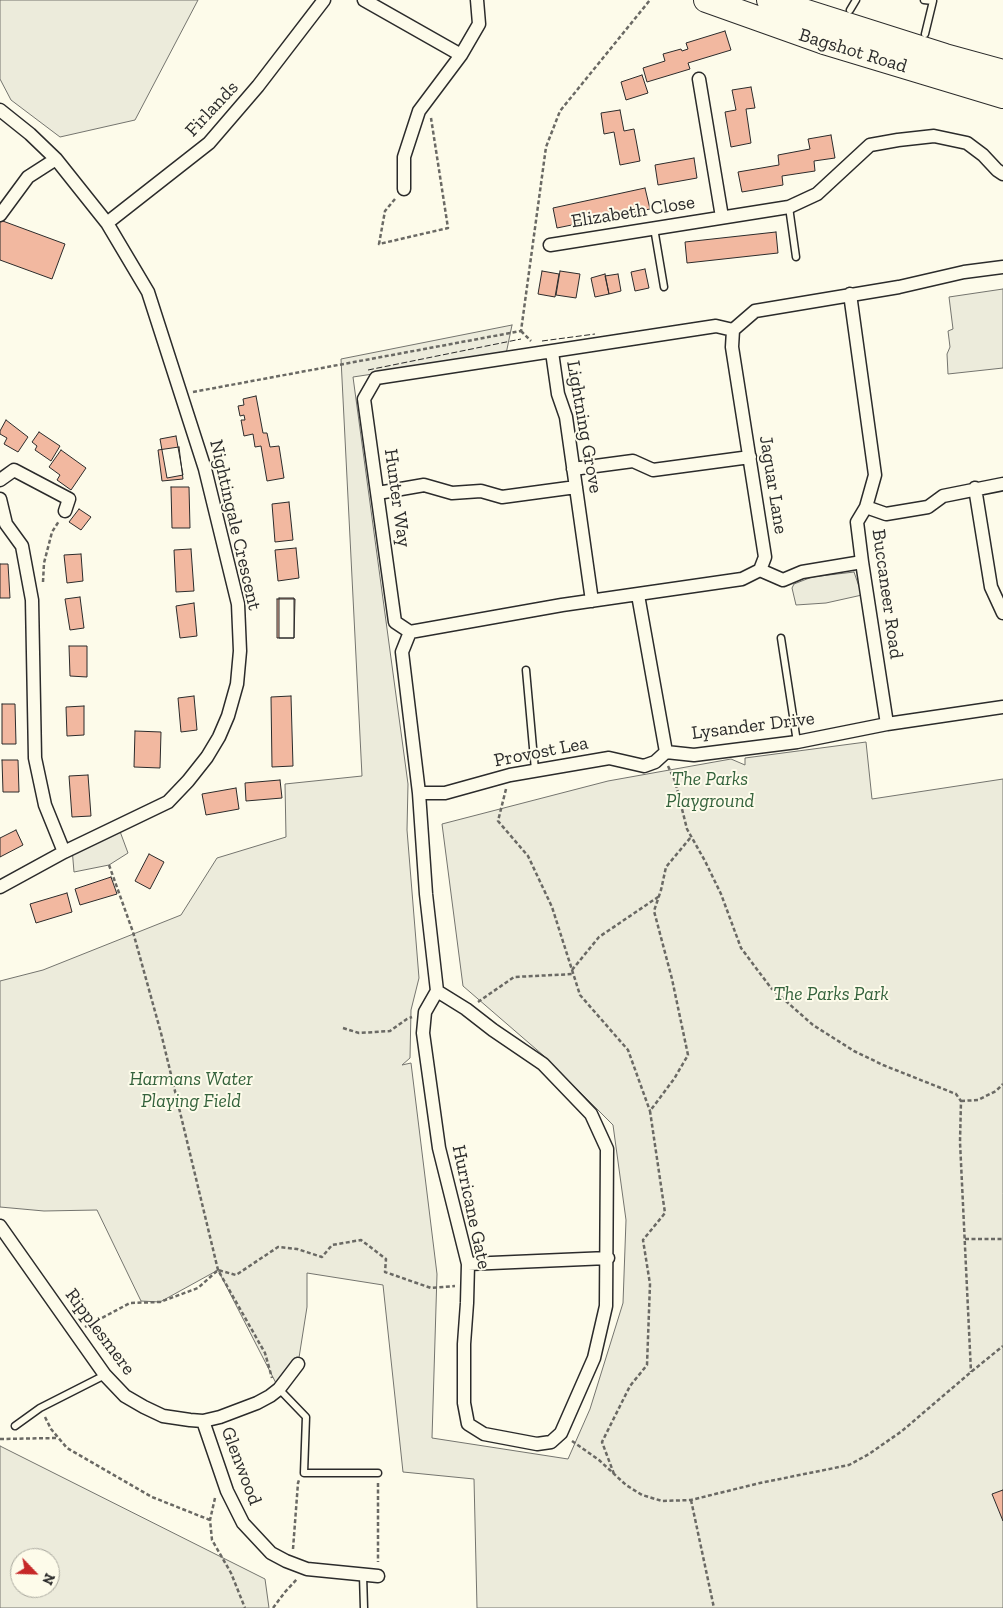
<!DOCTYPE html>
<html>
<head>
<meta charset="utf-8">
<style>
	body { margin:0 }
	#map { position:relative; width:1003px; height:1608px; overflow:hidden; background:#fdfbea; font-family:"Zilla Slab",serif }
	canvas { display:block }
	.north { position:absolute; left:10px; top:1548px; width:50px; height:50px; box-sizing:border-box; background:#fdfbea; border:1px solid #a9a89e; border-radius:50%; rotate:114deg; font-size:14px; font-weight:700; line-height:20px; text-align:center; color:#2b2b2b }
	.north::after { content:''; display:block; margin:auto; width:18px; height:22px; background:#c62828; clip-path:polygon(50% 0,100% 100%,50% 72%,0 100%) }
</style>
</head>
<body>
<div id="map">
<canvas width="1003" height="1608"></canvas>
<div class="north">N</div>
</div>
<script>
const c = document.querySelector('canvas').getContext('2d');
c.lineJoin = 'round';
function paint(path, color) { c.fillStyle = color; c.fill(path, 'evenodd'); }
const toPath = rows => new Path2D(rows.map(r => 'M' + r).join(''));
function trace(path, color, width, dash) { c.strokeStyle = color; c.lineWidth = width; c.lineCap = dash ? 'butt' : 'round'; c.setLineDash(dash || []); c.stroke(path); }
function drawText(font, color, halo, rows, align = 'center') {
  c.font = font + ' "Zilla Slab",serif'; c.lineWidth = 4; c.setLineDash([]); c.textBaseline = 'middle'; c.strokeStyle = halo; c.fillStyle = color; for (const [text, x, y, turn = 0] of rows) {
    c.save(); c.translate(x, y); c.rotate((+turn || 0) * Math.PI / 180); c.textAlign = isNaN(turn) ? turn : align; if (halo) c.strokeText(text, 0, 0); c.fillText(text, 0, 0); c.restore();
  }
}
const green = toPath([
	[0,0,198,0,135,120,60,137,11,100,0,79,0,0],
	[1003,289,1003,368,948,374,947,354,950,347,948,331,953,329,949,297,1003,289],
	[512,325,506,354,353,377,408,784,407,830,419,978,411,1010,410,1058,402,1065,411,1063,437,1274,432,1438,568,1459,590,1409,623,1303,626,1220,613,1125,544,1056,463,986,442,824,608,781,731,759,745,765,745,758,866,742,872,799,1003,779,1003,1608,477,1608,474,1479,403,1472,383,1285,307,1273,307,1307,298,1364,279,1389,218,1270,160,1302,141,1301,97,1210,44,1211,0,1207,0,981,43,970,181,915,217,858,286,837,285,784,362,776,341,359,512,325],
	[854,572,862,595,826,603,796,605,792,588,794,584,812,577,854,572],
	[118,826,128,853,109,865,74,872,72,848,118,826],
	[0,1446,265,1579,269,1608,0,1608,0,1446],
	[20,1558,50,1558,50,1588,20,1588,20,1558]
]);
const building = toPath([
	[725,31,731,50,688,63,690,69,647,82,643,68,665,61,663,54,681,49,682,51,688,49,686,43,725,31],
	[642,75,648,93,626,100,621,82,642,75],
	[751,87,755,108,746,109,751,143,731,147,725,112,736,110,732,90,751,87],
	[620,110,624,131,634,129,640,161,620,165,614,132,604,134,601,113,620,110],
	[831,135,835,158,814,161,815,171,782,176,783,185,742,192,738,172,779,165,778,155,810,149,808,139,831,135],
	[694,158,697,178,658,185,655,165,694,158],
	[645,188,650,209,557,228,553,208,645,188],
	[0,220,65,244,52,279,0,260,0,220],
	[776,232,778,253,687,263,685,242,776,232],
	[645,269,649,288,635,291,631,272,645,269],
	[542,271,559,274,555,297,538,294,542,271],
	[560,271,580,274,576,298,556,295,560,271],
	[605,274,609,294,595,297,591,278,605,274],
	[618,274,621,291,609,294,605,276,618,274],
	[256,396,263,433,267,433,270,447,279,446,284,478,267,481,261,446,255,447,253,434,244,436,241,420,245,420,244,415,240,416,238,406,244,405,243,399,256,396],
	[6,420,28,437,18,452,4,444,7,438,0,434,0,431,6,420],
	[39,432,60,446,51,461,35,450,37,446,32,442,39,432],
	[176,436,183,475,167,478,160,439,176,436],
	[179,447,183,479,162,481,158,450,179,447],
	[61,450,86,468,71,490,57,480,60,475,49,467,61,450],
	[171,487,189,487,190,528,172,528,171,487],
	[289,502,293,540,275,542,272,504,289,502],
	[79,509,91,517,81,530,69,522,79,509],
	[296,548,299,578,278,581,275,550,296,548],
	[191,549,194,591,176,592,174,550,191,549],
	[81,554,83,581,67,583,64,555,81,554],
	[0,564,8,564,10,598,0,598,0,564],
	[80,597,84,628,70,630,65,599,80,597],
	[279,598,294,598,294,638,279,638,279,598],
	[277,599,295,599,294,638,277,638,277,599],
	[194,603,197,636,180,638,176,606,194,603],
	[69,646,87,646,87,677,70,676,69,646],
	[194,696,197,730,181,732,178,698,194,696],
	[291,696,293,766,272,767,271,697,291,696],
	[2,704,15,704,16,744,2,744,2,704],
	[84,706,84,735,67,736,66,707,84,706],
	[135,731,161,732,160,768,134,767,135,731],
	[2,760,18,760,19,792,3,792,2,760],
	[88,775,91,816,72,817,69,776,88,775],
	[280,780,282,798,246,801,245,783,280,780],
	[236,788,239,809,206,815,202,794,236,788],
	[16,830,23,845,0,857,0,838,16,830],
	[149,854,164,862,150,889,135,881,149,854],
	[111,877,117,894,80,905,75,889,111,877],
	[67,893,72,912,36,923,30,904,67,893],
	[1003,1490,1003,1521,992,1494,1003,1490]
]);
const path = toPath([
	[395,199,385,211,379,244,448,228,431,118],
	[521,331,531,341],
	[193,392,521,331,546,147,560,111,650,0],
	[43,582,44,563,52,532,59,521],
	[668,766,675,781,687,829,705,861,721,894,741,948,771,988,813,1025,854,1051,883,1065,956,1094,961,1101,960,1142,971,1372],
	[506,789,498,821,528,856,552,907,580,995,628,1050,650,1111],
	[109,865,133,932,161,1033,218,1270,265,1353,272,1378],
	[572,970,599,937,658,897],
	[478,1002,514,977,574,974],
	[343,1028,359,1033,390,1031,407,1019,412,1017],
	[961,1101,978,1100,996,1091,1003,1084],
	[965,1239,1003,1239],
	[85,1327,130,1303,160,1302,198,1288,218,1270,236,1275,278,1247,297,1249,322,1257,332,1245,361,1240,386,1259,385,1272,431,1288,455,1286],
	[45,1417,51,1429,67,1448,152,1497,210,1520],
	[0,1439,58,1438],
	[572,1441,599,1460,626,1485,642,1495,662,1501,691,1500,760,1483,849,1465,869,1454,902,1431,971,1372,1003,1346],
	[614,1474,602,1442,630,1386,647,1365,650,1284,643,1240,665,1213,650,1111,674,1079,688,1055,672,979,654,911,661,890,666,867,691,837],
	[378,1483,378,1562],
	[215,1498,210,1520,212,1540,231,1573,245,1608],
	[691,1500,714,1608],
	[293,1549,298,1483,299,1480],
	[273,1608,285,1592,297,1579]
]);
const lane = toPath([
	[924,0,933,1,925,34],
	[850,10,856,0],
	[789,207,796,257],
	[654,228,664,287],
	[781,638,797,742],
	[526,670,535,770],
	[279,1389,306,1417,304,1473,378,1473],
	[15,1426,40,1408,105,1375],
	[363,1575,364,1608]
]);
const street = toPath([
	[364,0,461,55,419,111,404,157,404,189],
	[461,55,479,24,477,0],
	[699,79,722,217],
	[0,110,30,134,56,159,107,223,148,292,205,469,238,604,240,651,237,684,228,716,219,737,207,757,188,781,168,802,64,852,0,887],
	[0,215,28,177,56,159],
	[107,223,209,143,258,86,324,0],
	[550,245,789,207,817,194,870,145,898,140,934,136,967,143,983,155,997,170,1003,174],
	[850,294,875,475,866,507,857,522,862,562,887,724],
	[552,352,558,394,566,417,592,601],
	[573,469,633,461,653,470,750,457],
	[0,480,14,470,69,499,65,511],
	[975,488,991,587,1003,613],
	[378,493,424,485,452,493,481,491,502,497,576,487],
	[0,499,6,524,22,546,32,600,35,758,45,805,64,852],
	[866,507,886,514,928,507,943,496,1003,484],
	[760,570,783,580,802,572,862,562],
	[638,595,666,752,694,755,797,742,887,724,1003,707],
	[410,632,402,652,419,793,426,894,437,991,425,1012,423,1033,439,1148,468,1264,467,1303,464,1344,464,1403,468,1424,484,1434,537,1444,551,1442,561,1433,594,1358,606,1306,607,1149,591,1114,543,1064,493,1030,466,1009,437,991],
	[410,632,562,605,742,579,760,570,765,557,732,347,733,330,755,311,899,287,964,272,1003,267],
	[410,632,395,622,364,399,376,378,716,326,733,330],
	[419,793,445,793,510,775,609,758,644,766,655,762,666,752],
	[0,1226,105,1375,125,1396,144,1407,163,1416,190,1420,203,1421,220,1417,257,1403,270,1396,279,1389,298,1364],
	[468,1264,608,1258],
	[203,1421,227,1491,243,1523,271,1553,286,1561,307,1569,378,1576]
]);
const highway = toPath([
	[706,0,824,42,1003,96],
	[769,0,945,56,1003,72]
]);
const fence = toPath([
	[542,341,595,334],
	[368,370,521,339]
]);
const streetNames = [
	["Bagshot Road",853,51,17],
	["Firlands",212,109,-47],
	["Elizabeth Close",633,212,-9],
	["Lightning Grove",584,427,80],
	["Jaguar Lane",773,485,81],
	["Hunter Way",397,498,82],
	["Nightingale Crescent",235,525,77],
	["Buccaneer Road",887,594,82],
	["Lysander Drive",753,726,-7],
	["Provost Lea",541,752,-11],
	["Hurricane Gate",471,1207,78],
	["Ripplesmere",100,1332,53],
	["Glenwood",241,1466,69]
];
const parkNames = [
	["The Parks",710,780],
	["Playground",710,802],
	["The Parks Park",831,995],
	["Harmans Water",191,1080],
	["Playing Field",191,1102]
];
paint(green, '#ecebdb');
trace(green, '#74746e', 1);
paint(building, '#f2b8a0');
trace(building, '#2b2b2b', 1);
trace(lane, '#2b2b2b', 9);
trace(street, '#2b2b2b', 15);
trace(highway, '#2b2b2b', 26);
trace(path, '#6a6964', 2.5, [4, 2.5]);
trace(lane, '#fdfbea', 6);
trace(street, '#fdfbea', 12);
trace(highway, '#fdfbea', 24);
trace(fence, '#2b2b2b', 1, [6, 2.5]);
drawText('19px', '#2b2b2b', '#fdfbea', streetNames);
drawText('italic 19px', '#34623c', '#fdfbea', parkNames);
</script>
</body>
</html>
